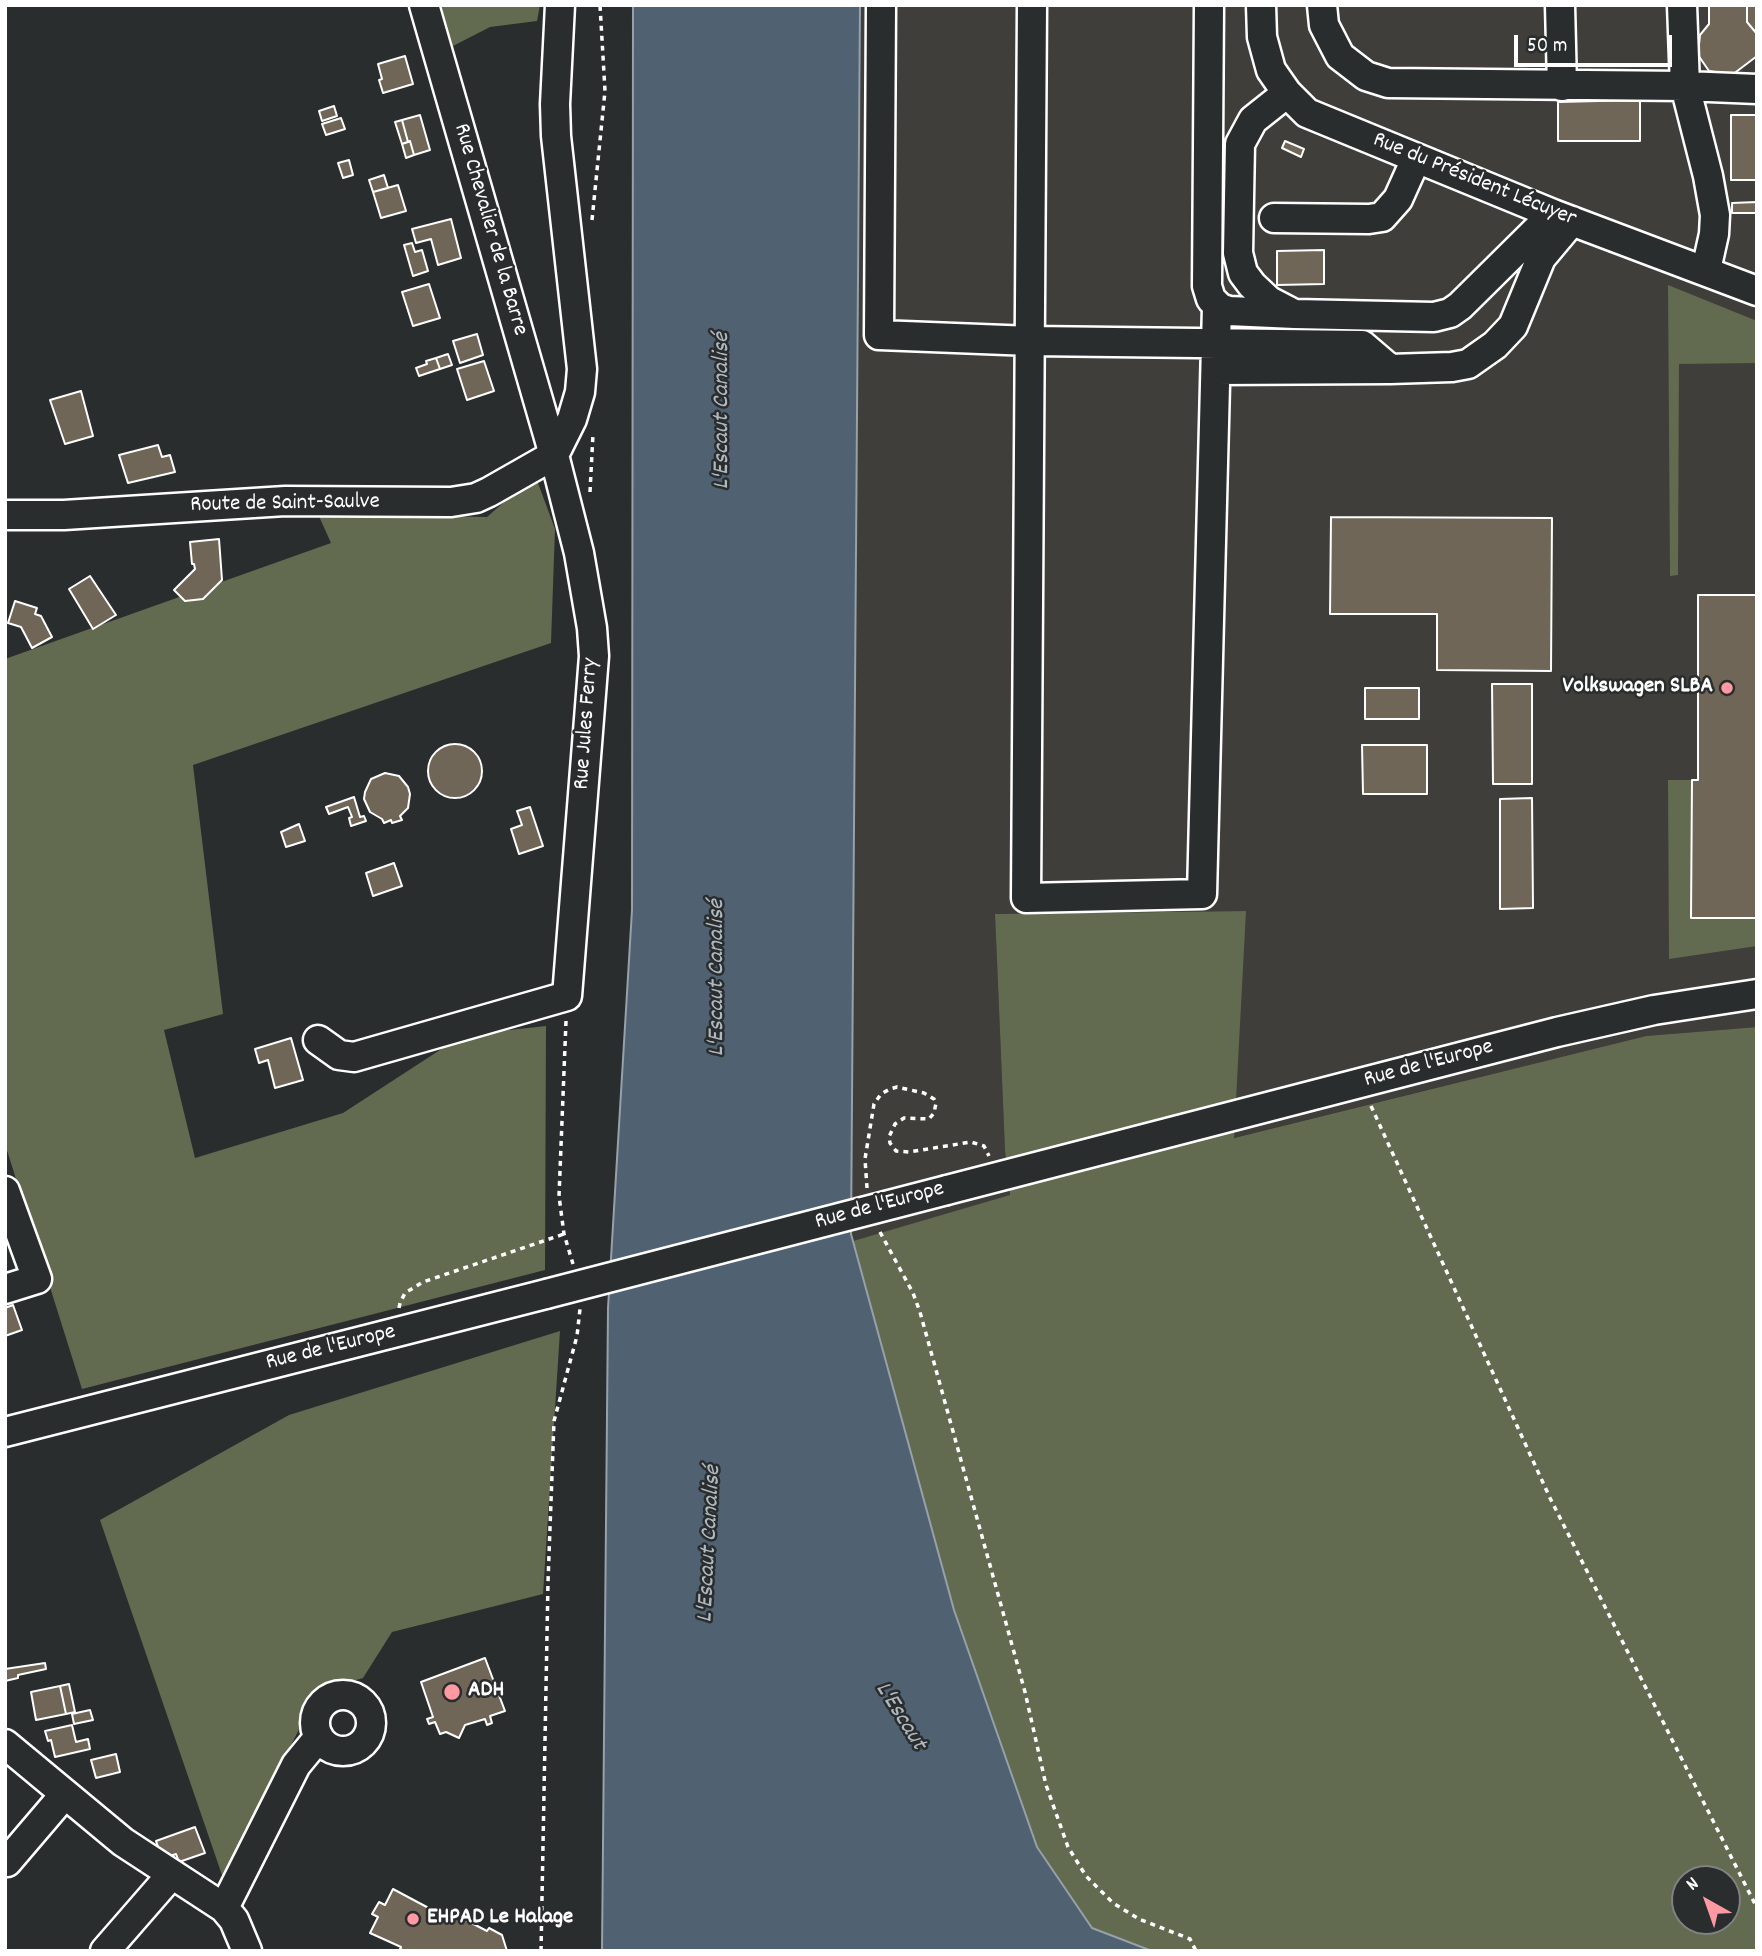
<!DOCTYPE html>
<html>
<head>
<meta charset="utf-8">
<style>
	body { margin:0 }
	#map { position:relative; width:1762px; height:1956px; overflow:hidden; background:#2a2d2e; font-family:Dekko,sans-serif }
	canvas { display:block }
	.frame { position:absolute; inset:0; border:7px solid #fff; pointer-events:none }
	.north { position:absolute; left:1671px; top:1865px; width:70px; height:70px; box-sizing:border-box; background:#2a2d2e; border:2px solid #7f8182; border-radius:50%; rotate:320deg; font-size:19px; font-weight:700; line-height:28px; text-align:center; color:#fff }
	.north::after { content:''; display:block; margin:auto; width:24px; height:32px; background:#ff9aa2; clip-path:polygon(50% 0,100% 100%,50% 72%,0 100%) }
	.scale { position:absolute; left:1514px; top:35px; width:158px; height:32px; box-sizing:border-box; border:4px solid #fff; border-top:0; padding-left:9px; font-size:21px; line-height:24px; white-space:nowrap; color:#fff; -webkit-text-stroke:5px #2a2d2e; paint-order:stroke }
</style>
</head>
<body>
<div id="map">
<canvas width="1762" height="1956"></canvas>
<div class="frame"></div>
<div class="north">N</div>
<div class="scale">50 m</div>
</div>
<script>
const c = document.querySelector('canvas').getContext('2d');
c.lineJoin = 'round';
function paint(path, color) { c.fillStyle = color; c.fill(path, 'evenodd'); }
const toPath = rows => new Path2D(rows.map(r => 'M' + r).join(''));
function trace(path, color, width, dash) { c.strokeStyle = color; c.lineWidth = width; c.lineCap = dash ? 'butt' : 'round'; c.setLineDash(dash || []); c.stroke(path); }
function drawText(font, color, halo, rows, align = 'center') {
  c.font = font + ' Dekko,sans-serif'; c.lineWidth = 5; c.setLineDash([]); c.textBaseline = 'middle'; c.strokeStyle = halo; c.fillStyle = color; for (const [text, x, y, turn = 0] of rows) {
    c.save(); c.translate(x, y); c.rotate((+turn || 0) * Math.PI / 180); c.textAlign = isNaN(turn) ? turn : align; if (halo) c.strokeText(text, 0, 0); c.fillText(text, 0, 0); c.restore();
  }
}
const built = toPath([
	[861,5,1757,5,1757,1027,1646,1036,1233,1138,1245,911,995,914,1005,1151,1010,1196,853,1241,851,1234]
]);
const green = toPath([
	[441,5,540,5,537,21,490,27,453,46],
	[1668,285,1757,321,1757,363,1679,364,1678,575,1670,576],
	[535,475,555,529,551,643,193,765,223,1014,164,1030,195,1158,343,1113,463,1035,546,1026,545,1270,82,1389,5,1144,5,659,331,543,318,514,487,517],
	[1668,780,1692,780,1691,918,1757,918,1757,946,1669,959],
	[1246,911,1234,1138,1646,1036,1757,1027,1757,1951,1152,1951,1092,1928,1037,1847,954,1610,853,1241,1010,1195,1005,1151,995,914],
	[1685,1879,1727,1879,1727,1921,1685,1921],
	[560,1331,543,1594,392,1632,363,1678,325,1689,310,1708,223,1878,100,1520,289,1415]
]);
const water = toPath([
	[633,5,860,5,851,1234,954,1610,1037,1847,1092,1928,1152,1951,602,1951,608,1308,632,910,633,5]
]);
const building = toPath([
	[1709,5,1747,5,1747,22,1757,34,1757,56,1732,75,1709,71,1698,55,1700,35,1709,24,1709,5],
	[1747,5,1757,5,1757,34,1747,22,1747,5],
	[405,56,413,84,383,93,379,80,382,79,378,64,405,56],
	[1640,100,1640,141,1558,141,1558,102,1640,100],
	[334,106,337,116,322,121,319,111,334,106],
	[420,115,430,150,414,155,410,141,408,142,402,120,420,115],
	[1731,115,1757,115,1757,180,1731,180,1731,115],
	[341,118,345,129,326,135,322,124,341,118],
	[402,120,408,142,402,144,395,122,402,120],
	[410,141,414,155,406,158,402,144,410,141],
	[1285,141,1304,149,1301,157,1282,148,1285,141],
	[349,160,353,175,343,178,338,163,349,160],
	[384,175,388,188,373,192,369,180,384,175],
	[398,185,406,211,381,218,373,192,398,185],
	[1757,202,1757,213,1732,213,1732,203,1757,202],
	[451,219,461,258,438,265,431,239,416,243,412,229,451,219],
	[412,243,415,252,422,250,428,271,413,276,404,245,412,243],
	[1324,250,1324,284,1277,285,1277,251,1324,250],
	[429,284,440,318,413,326,402,292,429,284],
	[477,334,483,355,460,363,453,341,477,334],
	[448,354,452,365,440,369,436,358,448,354],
	[436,358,440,369,419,376,416,368,427,364,426,361,436,358],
	[484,361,494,391,467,400,457,369,484,361],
	[81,391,93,436,65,444,50,400,81,391],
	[158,445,162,457,170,455,175,472,128,483,119,455,158,445],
	[1331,517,1552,518,1551,671,1437,670,1437,614,1330,614,1331,517],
	[219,539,222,580,203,599,185,601,174,590,195,569,194,564,192,564,190,542,219,539],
	[90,576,116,615,93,629,69,589,90,576],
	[1698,595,1757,595,1757,918,1691,918,1692,780,1698,780,1698,595],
	[15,601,37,608,35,614,41,616,52,637,32,648,21,627,8,623,15,601],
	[1492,684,1532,684,1532,784,1493,784,1492,684],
	[1365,688,1419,688,1419,719,1365,719,1365,688],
	'428 771a27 27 0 1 1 54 0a27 27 0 1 1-54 0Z',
	[1362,745,1427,745,1427,794,1363,794,1362,745],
	[385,773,399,776,408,787,410,794,408,808,400,816,402,820,392,823,391,820,384,823,382,819,370,812,364,799,365,792,371,779,385,773],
	[354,797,360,817,364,816,366,821,351,826,349,818,352,817,348,807,329,814,326,807,354,797],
	[1532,798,1533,908,1500,909,1500,799,1532,798],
	[530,807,543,846,519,854,511,829,522,825,517,811,530,807],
	[299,824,305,841,286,847,281,832,299,824],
	[394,863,402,886,373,896,366,873,394,863],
	[291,1038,303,1080,275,1088,268,1060,259,1063,255,1049,291,1038],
	[13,1305,22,1330,5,1336,5,1308,13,1305],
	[485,1658,505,1711,490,1716,492,1723,487,1725,485,1719,465,1725,459,1738,446,1732,440,1734,435,1722,429,1724,427,1719,433,1717,421,1682,485,1658],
	[45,1663,46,1669,18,1675,18,1678,5,1681,5,1669,45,1663],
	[69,1684,75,1712,66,1714,60,1686,69,1684],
	[60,1686,66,1714,36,1720,31,1692,60,1686],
	[90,1710,93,1720,74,1724,72,1714,90,1710],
	[72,1725,76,1742,88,1739,90,1749,55,1757,51,1740,48,1741,45,1731,72,1725],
	[116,1754,120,1772,96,1778,91,1760,116,1754],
	[195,1827,205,1853,179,1862,176,1854,162,1859,156,1841,195,1827],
	[393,1889,453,1921,456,1915,487,1931,489,1928,502,1935,507,1951,405,1951,400,1949,401,1947,370,1933,378,1917,372,1914,379,1902,385,1905,393,1889]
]);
const path = toPath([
	[592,220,605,91,600,5],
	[590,492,593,434],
	[566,1021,559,1196,564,1234,573,1264],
	[1371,1106,1550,1498,1757,1908],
	[867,1188,865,1159,874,1104,881,1094,890,1089,897,1087,924,1093,934,1099,936,1103,934,1113,929,1119,904,1118,895,1124,889,1137,890,1143,896,1151,909,1152,971,1142,984,1146,989,1156],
	[880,1232,913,1293,920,1312,1025,1692,1046,1785,1068,1847,1086,1876,1113,1903,1139,1919,1190,1939,1196,1951],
	[399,1308,400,1303,405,1293,423,1282,564,1234],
	[541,1951,548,1582,554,1421,577,1336,580,1309]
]);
const minor = toPath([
	[1032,5,1026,898,1202,894,1217,306],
	[1209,5,1207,286,1211,299,1220,308,1229,311,1295,314,1434,317,1450,313,1460,306,1553,214],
	[1261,5,1262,37,1271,70,1287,93,1307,113,1553,214,1757,291],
	[1322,5,1324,25,1340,56,1366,76,1388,83,1685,86,1757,89],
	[1560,5,1562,86],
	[1682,5,1685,86,1708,176,1715,215,1714,234,1706,270],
	[881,7,879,335,1031,341,1362,345,1390,369],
	[1287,93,1253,120,1240,144,1238,253,1243,273,1252,285,1269,301,1292,313],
	[1274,218,1369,219,1382,217,1398,199,1416,159],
	[1216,370,1390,369,1452,367,1468,364,1495,345,1513,326,1541,258,1572,221],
	[554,455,572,419,580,392,582,369,556,136,555,104,560,5],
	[5,515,64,515,285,501,451,502,476,498,489,492,554,455],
	[318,1040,339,1055,354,1057,567,996,594,656,592,628,579,553,554,455,424,5],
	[947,1190,1557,1032,1654,1010,1757,994],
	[5,1191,37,1279,5,1289],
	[5,1432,546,1294],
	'315 1723a28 28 0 1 1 56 0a28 28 0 1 1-56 0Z',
	[5,1744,123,1842,224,1908,234,1920,247,1951],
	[7,1862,65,1794],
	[224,1908,296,1765,319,1737],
	[105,1951,172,1874]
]);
const minorBridge = toPath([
	[546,1294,947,1190]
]);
const markers = [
	[1727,688,7,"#ff9aa2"],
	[452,1692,9,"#ff9aa2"],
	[413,1919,7,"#ff9aa2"]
];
const streetNames = [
	["Rue du Président Lécuyer",1474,181,22],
	["Rue Chevalier de la Barre",489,230,74],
	["Route de Saint-Saulve",285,505,-1],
	["Rue Jules Ferry",588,724,-86],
	["Rue de l'Europe",1429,1065,-15],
	["Rue de l'Europe",880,1207,-15],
	["Rue de l'Europe",331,1349,-14]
];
const poiNames = [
	["Volkswagen SLBA",1713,688,"right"],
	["ADH",468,1692],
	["EHPAD Le Halage",427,1919]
];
const waterNames = [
	["L'Escaut Canalisé",724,411,-90],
	["L'Escaut Canalisé",719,978,-90],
	["L'Escaut Canalisé",711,1544,-87],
	["L'Escaut",899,1717,58]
];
paint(built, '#3f3e3a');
paint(green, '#626a50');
paint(water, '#506272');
trace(water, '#96a1aa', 2);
paint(building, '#6f6657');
trace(building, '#fff', 2);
trace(minor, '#fff', 33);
trace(path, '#fff', 3.5, [5, 5]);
trace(minor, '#2a2d2e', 28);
trace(minorBridge, '#fff', 33, []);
trace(minorBridge, '#2a2d2e', 28);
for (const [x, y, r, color] of markers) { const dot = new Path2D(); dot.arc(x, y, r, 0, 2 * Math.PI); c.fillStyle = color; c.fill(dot); trace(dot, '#2a2d2e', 2.5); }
drawText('23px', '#fff', '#2a2d2e', streetNames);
drawText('bold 23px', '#fff', '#2a2d2e', poiNames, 'left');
drawText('italic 24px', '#b0b8c0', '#2a2d2e', waterNames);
</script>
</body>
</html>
